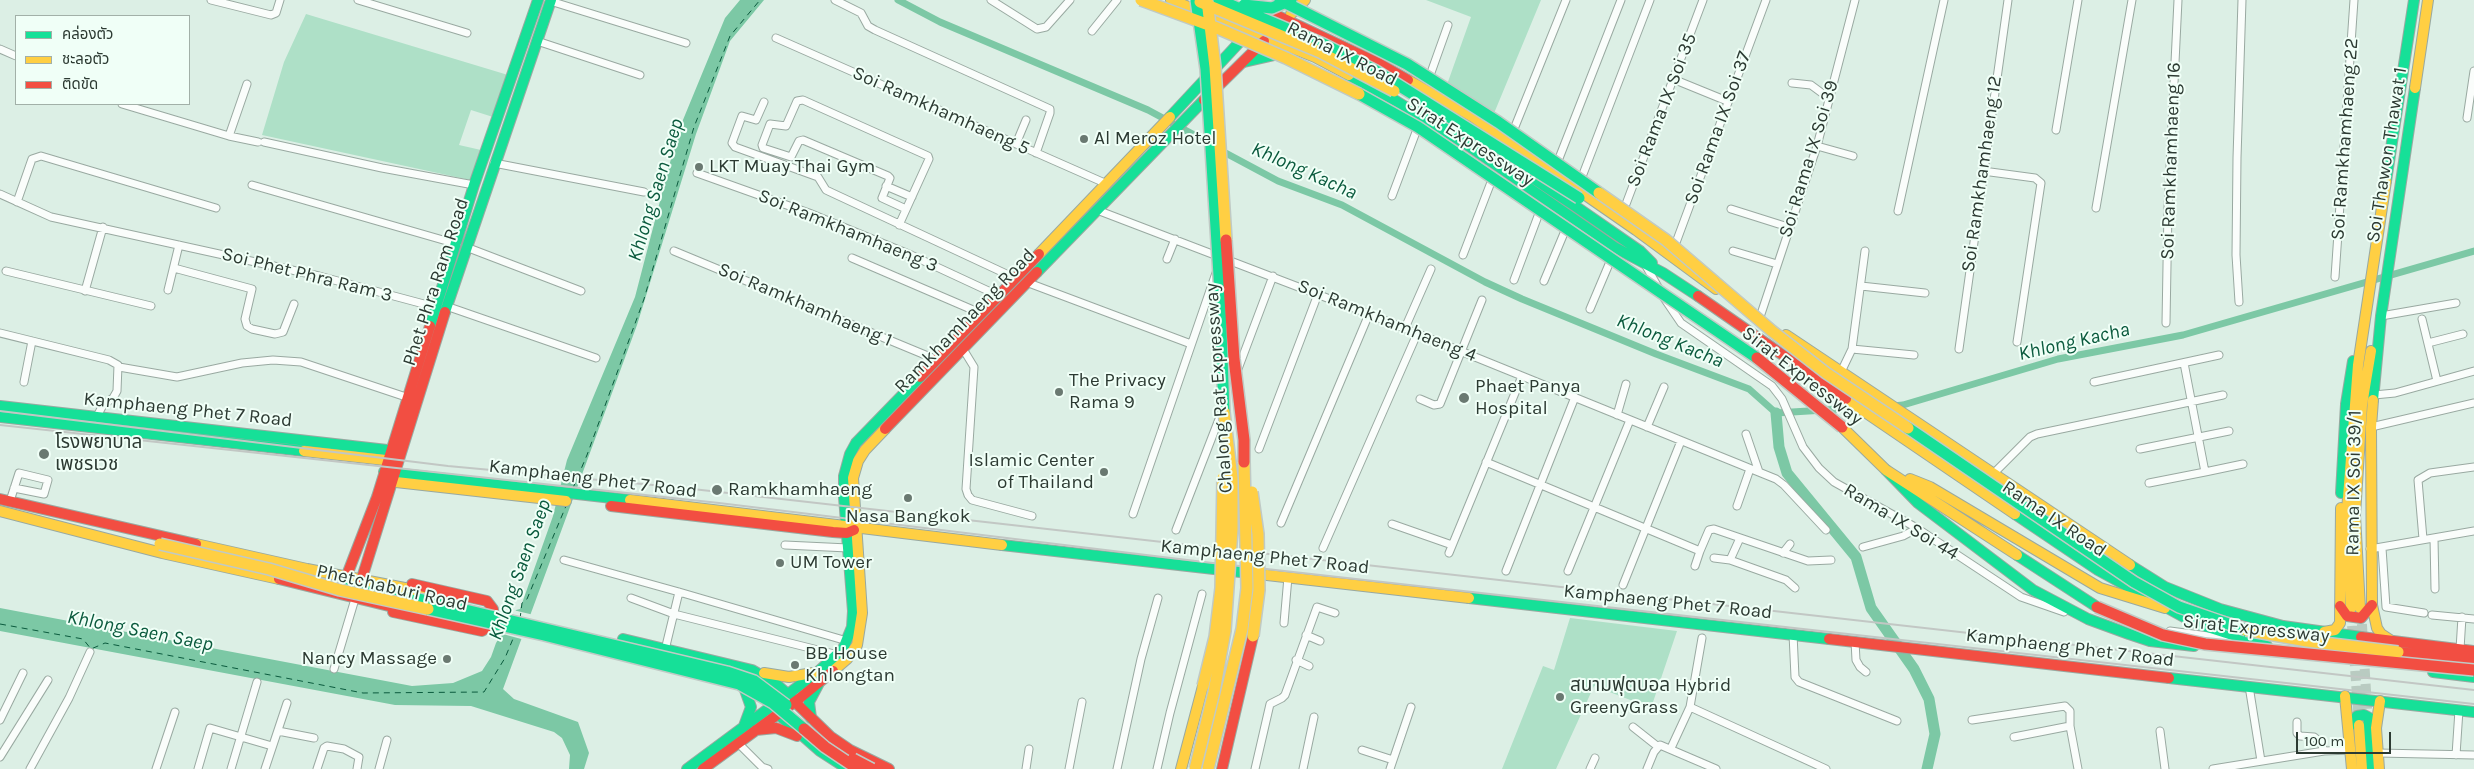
<!DOCTYPE html>
<html>
<head>
<meta charset="utf-8">
<style>
	body { margin:0 }
	#map { position:relative; width:2474px; height:769px; overflow:hidden; background:#dcefe5; font-family:Karla,"Noto Sans Thai",sans-serif }
	canvas { display:block }
	.legend { position:absolute; left:15px; top:15px; width:175px; height:90px; box-sizing:border-box; background:#f0fff7; border:1px solid #a2b0a8; margin:0; padding:6px 9px; list-style:none; font-size:15px; color:#2c3a32 }
	.legend li { display:flex; align-items:center; gap:10px; height:25px }
	.legend b { width:25px; border:1px solid #a2b0a8 }
	.scale { position:absolute; left:2296px; top:732px; width:95px; height:22px; box-sizing:border-box; border:2px solid #2c3a32; border-top:0; padding-left:6px; font-size:15px; line-height:18px; white-space:nowrap; color:#2c3a32; -webkit-text-stroke:4px #f0fff7; paint-order:stroke }
</style>
</head>
<body>
<div id="map">
<canvas width="2474" height="769"></canvas>
<ul class="legend">
<li><b style="height:6px;background:#16e098"></b>คล่องตัว</li>
<li><b style="height:6px;background:#ffcf43"></b>ชะลอตัว</li>
<li><b style="height:6px;background:#f24e42"></b>ติดขัด</li>
</ul>
<div class="scale">100 m</div>
</div>
<script>
const c = document.querySelector('canvas').getContext('2d');
c.lineJoin = 'round';
function paint(path, color) { c.fillStyle = color; c.fill(path, 'evenodd'); }
const toPath = rows => new Path2D(rows.map(r => 'M' + r).join(''));
function trace(path, color, width, dash) { c.strokeStyle = color; c.lineWidth = width; c.lineCap = dash ? 'butt' : 'round'; c.setLineDash(dash || []); c.stroke(path); }
function drawText(font, color, halo, rows, align = 'center') {
  c.font = font + ' Karla,"Noto Sans Thai",sans-serif'; c.lineWidth = 4; c.setLineDash([]); c.textBaseline = 'middle'; c.strokeStyle = halo; c.fillStyle = color; for (const [text, x, y, turn = 0] of rows) {
    c.save(); c.translate(x, y); c.rotate((+turn || 0) * Math.PI / 180); c.textAlign = isNaN(turn) ? turn : align; if (halo) c.strokeText(text, 0, 0); c.fillText(text, 0, 0); c.restore();
  }
}
const green = toPath([
	[1426,0,1541,0,1490,123,1444,93,1471,17],
	[306,14,508,75,493,117,471,110,459,145,481,150,470,180,262,135,284,62],
	[1570,618,1677,631,1651,708,1594,686,1556,769,1502,769,1543,666,1554,670]
]);
const water = toPath([
	[740,0,764,0,730,41,696,134,637,325,503,689,514,699,578,722,589,753,584,769,569,769,570,755,562,738,554,732,471,706,395,705,0,631,0,608,412,686,453,683,482,671,491,657,496,643,516,610,520,609,553,516,567,460,635,297,678,132,725,18]
]);
const pier = toPath([
	[513,610,534,615,525,640,499,633]
]);
const canal = toPath([
	[898,0,940,22,1148,110,1211,144],
	[1220,150,1278,181,1342,205,1485,282,1522,299,1656,354,1749,389,1776,413,1857,408],
	[1893,406,1903,405,2058,359,2183,335,2474,251]
]);
const river = toPath([
	[1776,413,1779,447,1787,473,1856,557,1871,608,1914,669,1929,699,1935,734,1927,769]
]);
const ferry = toPath([
	[573,488,587,455,644,299,694,127,730,36,760,0],
	[520,619,522,603,527,599,566,506],
	[0,624,83,639,91,649,105,643,363,693,484,692,505,658,515,634]
]);
const secondaryTunnel = toPath([
	[2361,609,2368,724],
	[2351,611,2359,724]
]);
const street = toPath([
	[211,0,271,15,276,13,280,0],
	[358,0,467,33],
	[835,0,861,13,868,26,875,30,1050,109,1050,113,1036,153],
	[991,0,1037,29,1046,27,1070,0],
	[550,1,686,43],
	[1092,31,1117,0],
	[776,38,1107,184],
	[537,41,640,75],
	[0,49,16,56],
	[1673,79,1727,101],
	[1428,81,1448,25],
	[1792,83,1811,85,1830,99],
	[764,102,756,120,742,116,732,143,735,147,818,177,826,190,1015,278],
	[122,104,229,136,258,142],
	[2467,118,2474,71],
	[2056,130,2078,0],
	[1512,134,1566,0],
	[229,136,247,84],
	[264,142,382,168,474,185],
	[1016,144,1026,120],
	[1817,146,1853,156],
	[494,163,644,192],
	[1556,166,1621,0],
	[1983,171,2035,178,2041,183,2017,342],
	[697,173,809,213,911,255,997,295],
	[1580,182,1650,0],
	[252,185,457,244],
	[886,186,912,197],
	[0,194,51,217,319,276,435,307],
	[1392,196,1419,124],
	[17,202,32,159,41,156,216,208],
	[2096,208,2132,0],
	[1731,209,1788,227],
	[1097,210,1369,314,1776,479,1784,485,1826,530],
	[1898,211,1944,0],
	[1623,212,1703,0],
	[899,225,929,159,928,156,803,100,797,101,786,126,770,124,762,145,763,148,791,157,799,141,803,140,888,176,890,178,882,198,906,209],
	[466,247,581,291],
	[1674,248,1766,0],
	[674,251,935,359],
	[1733,251,1777,264],
	[1463,255,1493,177],
	[852,258,980,313],
	[1167,259,1175,239],
	[1646,266,1658,287],
	[174,268,252,289,245,319,247,326,252,329,275,334,283,332,294,304],
	[6,271,151,306],
	[2335,277,2354,0],
	[1514,280,1541,208],
	[1544,281,1567,226],
	[1026,282,1191,344],
	[1861,286,1925,293],
	[168,290,179,245],
	[85,291,103,227],
	[1664,298,1681,323,1772,386,1782,399,1803,447,1819,468,1834,482,1915,527,2021,597,2064,612],
	[2239,302,2236,255,2237,158,2242,0],
	[446,306,596,358],
	[1590,309,1612,257],
	[2381,316,2456,303],
	[1760,317,1817,146,1855,0],
	[2422,319,2437,381],
	[2166,323,2168,208,2178,0],
	[1405,328,1431,269],
	[0,333,109,360,118,365,117,391,113,398,103,405,96,418],
	[2428,343,2463,334],
	[963,349,974,367,966,489,968,495,972,500,1032,516],
	[1852,349,1914,355],
	[1959,349,2008,0],
	[119,367,177,377,242,363,273,360,301,362,412,399],
	[1238,369,1273,276],
	[1841,372,1852,349,1865,251],
	[24,382,32,341],
	[2094,382,2219,355],
	[2374,395,2395,393,2474,371],
	[1420,399,1434,405,1440,404,1482,300],
	[1617,415,1626,384],
	[1647,427,1664,387],
	[2371,427,2474,403],
	[1746,434,1759,472],
	[1259,449,1318,294],
	[2140,449,2229,431],
	[1486,462,1700,551,1709,530,1714,529,1808,561,1831,560],
	[2205,472,2243,464],
	[1993,474,2030,437,2037,434,2223,395],
	[2149,483,2205,472,2184,363],
	[10,501,19,473,48,480,44,494,14,488],
	[1737,506,1750,469],
	[1133,514,1216,273],
	[1281,523,1369,314],
	[1392,524,1452,545],
	[1176,530,1221,414],
	[2434,538,2435,589],
	[2423,539,2418,480,2430,473,2474,467],
	[785,545,848,548],
	[1863,547,1903,536,1918,528],
	[1323,548,1417,334],
	[2382,548,2386,607,2424,613],
	[2370,549,2474,531],
	[1449,553,1522,376],
	[1783,553,1790,544],
	[1714,558,1730,560,1740,538],
	[564,560,679,592],
	[1730,560,1786,580,1795,588],
	[1695,566,1700,551],
	[1506,571,1575,397],
	[1568,571,1630,420],
	[1623,585,1681,441],
	[631,598,674,614,838,655],
	[2432,615,2474,619],
	[1284,623,1288,577],
	[2170,631,2231,639],
	[1793,634,1795,677,1799,682,1897,721],
	[1306,635,1320,641],
	[1855,641,1856,660,1860,667,1866,672],
	[2460,649,2462,617],
	[665,650,679,592,847,641],
	[1296,660,1309,666],
	[334,669,355,599],
	[2249,686,2261,761],
	[1690,707,1826,769],
	[0,720,23,673],
	[1972,720,2065,706,2070,711,2070,726],
	[2297,722,2297,733,2300,736,2314,737,2321,743,2324,751],
	[1633,727,1657,746],
	[278,731,314,738],
	[2160,731,2165,769],
	[2014,737,2070,726,2078,769],
	[738,743,762,767,768,769],
	[1671,748,1690,707,1702,638],
	[1362,750,1393,760],
	[2378,753,2474,755],
	[2456,755,2459,710],
	[0,757,48,680],
	[30,769,69,698,90,652],
	[156,769,175,712],
	[198,769,210,728,272,746],
	[231,769,257,682],
	[265,769,287,703],
	[317,769,324,748,327,746,344,749,359,757,357,769],
	[379,769,387,740],
	[1026,769,1029,749],
	[1069,769,1082,702],
	[1117,769,1141,659,1158,598],
	[1157,769,1170,713,1202,594],
	[1255,769,1270,704,1282,698,1285,695,1317,607,1335,613],
	[1303,769,1314,717],
	[1390,769,1411,707],
	[1590,769,1595,758],
	[1647,769,1654,752,1660,745,1716,769],
	[2213,769,2324,751,2351,750]
]);
const fast = toPath([
	[1244,62,1279,54],
	[1349,75,1396,101,1467,145,1616,248,1663,273,1698,296],
	[1423,109,1477,141,1575,206,1640,251,1652,263],
	[1170,117,1248,33],
	[2386,181,2414,0],
	[1037,272,1204,100],
	[445,312,551,0],
	[430,326,474,185,538,0],
	[2373,400,2381,316,2415,88],
	[0,406,396,451],
	[0,417,304,451],
	[1886,470,1918,503,2033,590,2088,619,2129,634,2150,641,2194,646],
	[384,472,630,500],
	[2341,493,2346,404,2353,361],
	[2015,514,2098,570,2195,623,2267,646],
	[1002,545,1267,575],
	[2017,555,2097,607],
	[2130,565,2165,587,2220,609,2283,626,2361,637],
	[344,582,419,599],
	[1469,598,1829,639],
	[623,639,752,670,776,684,792,698],
	[2433,672,2474,677],
	[2169,678,2474,712],
	[778,714,820,751,848,769],
	[811,718,809,702,818,685],
	[2368,724,2371,769],
	[744,726,751,707,745,690],
	[2349,727,2357,716,2364,715,2375,721,2376,728],
	[687,769,819,671,843,649,852,627,853,611,844,497,844,476,850,454,856,443,920,377]
]);
const slow = toPath([
	[1171,0,1315,57,1349,75],
	[1291,14,1305,0],
	[1408,80,1473,117,1636,230,1716,289],
	[2415,88,2428,0],
	[1039,254,1170,117],
	[1786,335,2130,565],
	[1846,399,2015,514],
	[2373,400,2371,427,2372,605,2377,628,2381,634,2393,642],
	[1842,427,1886,470,2017,555],
	[304,451,394,461],
	[1910,479,1930,487,2100,588,2165,608],
	[387,481,566,501],
	[630,500,1002,545],
	[0,511,162,553,279,579],
	[196,544,307,569,420,591],
	[1267,575,1469,598],
	[2351,608,2347,511,2358,365,2386,181],
	[2360,608,2355,515,2362,405,2371,351],
	[2324,632,2335,630,2340,623,2341,508],
	[833,671,847,659,857,645,862,613,853,478,858,461,865,450,885,429],
	[764,673,789,677,813,673],
	[2345,696,2352,769],
	[2359,725,2362,769],
	[1181,769,1203,686],
	[2379,769,2376,728,2380,701]
]);
const jam = toPath([
	[1261,8,1380,64,1408,80],
	[1204,100,1264,41],
	[1698,296,1846,399],
	[920,377,1039,254],
	[885,429,1037,272],
	[0,499,196,544],
	[611,506,833,532,847,533,854,530],
	[347,575,377,497,430,326],
	[362,578,445,312],
	[279,579,401,609],
	[2340,606,2347,616,2361,618,2372,605],
	[393,612,482,631,493,623,493,609,487,601,412,584],
	[2361,637,2474,651],
	[1829,639,2169,678],
	[2398,652,2474,660],
	[795,702,831,737,850,750,889,769],
	[756,730,776,728,797,736],
	[703,769,800,698,833,671],
	[1222,769,1253,636]
]);
const rail = toPath([
	[0,411,448,466,675,487,2474,690],
	[0,425,719,503,1204,562,2474,704]
]);
const fastBridge = toPath([
	[1196,0,1206,69,1219,275,1224,412],
	[1219,0,1323,44,1376,71,1579,198],
	[1280,0,1407,64,1498,122,1599,193],
	[1244,5,1272,8,1291,0],
	[1359,94,1418,127,1757,358],
	[1908,428,2134,582,2179,607,2246,630],
	[419,599,727,672,754,681,786,705],
	[428,609,544,635,739,684,773,703,804,729]
]);
const slowBridge = toPath([
	[1141,0,1217,28,1286,58,1359,94],
	[1207,0,1215,67,1226,240],
	[1200,2,1320,52,1394,91],
	[1599,193,1666,240,1772,331,1826,373,1908,428],
	[1252,492,1258,534,1259,590,1253,636],
	[160,544,269,569,340,590,428,609],
	[2246,630,2307,641,2398,652],
	[1203,686,1215,637,1221,588,1223,478],
	[1195,769,1214,692,1225,631,1232,529,1232,478,1224,412],
	[1208,769,1242,629,1247,588,1244,462]
]);
const jamBridge = toPath([
	[1226,240,1234,359,1244,440,1244,462],
	[1757,358,1842,427],
	[2097,607,2163,635,2205,644,2474,670],
	[804,729,825,747,858,769],
	[853,759,872,769]
]);
const markers = [
	[1084,139,5,"#6a7971"],
	[699,167,5,"#6a7971"],
	[1059,392,5,"#6a7971"],
	[1464,398,6,"#6a7971"],
	[44,454,6,"#6a7971"],
	[1104,472,5,"#6a7971"],
	[717,490,6,"#6a7971"],
	[908,498,5,"#6a7971"],
	[780,563,5,"#6a7971"],
	[447,659,5,"#6a7971"],
	[795,665,5,"#6a7971"],
	[1560,697,5,"#6a7971"]
];
const streetNames = [
	["Rama IX Road",1342,54,27],
	["Soi Rama IX Soi 35",1662,110,-69],
	["Soi Ramkhamhaeng 5",941,111,24],
	["Soi Rama IX Soi 37",1718,128,-70],
	["Soi Ramkhamhaeng 22",2345,139,-86],
	["Sirat Expressway",1470,142,33],
	["Soi Thawon Thawat 1",2387,155,-81],
	["Soi Rama IX Soi 39",1809,159,-73],
	["Soi Ramkhamhaeng 16",2171,161,-88],
	["Soi Ramkhamhaeng 12",1982,174,-82],
	["Soi Ramkhamhaeng 3",848,231,22],
	["Soi Phet Phra Ram 3",307,275,14],
	["Phet Phra Ram Road",436,282,-72],
	["Soi Ramkhamhaeng 1",805,305,23],
	["Ramkhamhaeng Road",965,321,-46],
	["Soi Ramkhamhaeng 4",1387,321,22],
	["Sirat Expressway",1802,376,38],
	["Chalong Rat Expressway",1219,388,-94],
	["Kamphaeng Phet 7 Road",188,410,6],
	["Kamphaeng Phet 7 Road",593,479,7],
	["Rama IX Soi 39/1",2354,483,-89],
	["Rama IX Road",2054,519,34],
	["Rama IX Soi 44",1901,522,31],
	["Kamphaeng Phet 7 Road",1265,557,6],
	["Phetchaburi Road",392,588,13],
	["Kamphaeng Phet 7 Road",1668,602,6],
	["Sirat Expressway",2256,629,6],
	["Kamphaeng Phet 7 Road",2070,648,7]
];
const poiNames = [
	["Al Meroz Hotel",1094,139],
	["LKT Muay Thai Gym",709,167],
	["The Privacy",1069,381],
	["Rama 9",1069,403],
	["Phaet Panya",1475,387],
	["Hospital",1475,409],
	["โรงพยาบาล",55,443],
	["เพชรเวช",55,465],
	["Islamic Center",1094,461,"right"],
	["of Thailand",1094,483,"right"],
	["Ramkhamhaeng",728,490],
	["Nasa Bangkok",908,517,"center"],
	["UM Tower",790,563],
	["BB House",805,654],
	["Khlongtan",805,676],
	["Nancy Massage",437,659,"right"],
	["สนามฟุตบอล Hybrid",1570,686],
	["GreenyGrass",1570,708]
];
const waterNames = [
	["Khlong Kacha",1304,171,24],
	["Khlong Saen Saep",656,190,-73],
	["Khlong Kacha",1670,341,22],
	["Khlong Kacha",2074,342,-13],
	["Khlong Saen Saep",520,570,-70],
	["Khlong Saen Saep",140,631,11]
];
paint(green, '#aee0c7');
paint(water, '#7cc8a5');
paint(pier, '#dcefe5');
trace(canal, '#7cc8a5', 7);
trace(river, '#7cc8a5', 11);
trace(ferry, '#0a5a3d', 1, [6, 5]);
trace(secondaryTunnel, '#b9cbc1', 10, [10, 5]);
trace(street, '#99a9a1', 9);
trace(fast, '#99a9a1', 12);
trace(slow, '#99a9a1', 12);
trace(jam, '#99a9a1', 12);
trace(street, '#fafdfb', 7);
trace(fast, '#16e098', 10);
trace(slow, '#ffcf43', 10);
trace(jam, '#f24e42', 10);
trace(rail, '#c2c7c4', 2);
trace(fastBridge, '#c0cac5', 14, []);
trace(slowBridge, '#c0cac5', 14, []);
trace(jamBridge, '#c0cac5', 14, []);
trace(fastBridge, '#16e098', 11);
trace(slowBridge, '#ffcf43', 11);
trace(jamBridge, '#f24e42', 11);
for (const [x, y, r, color] of markers) { const dot = new Path2D(); dot.arc(x, y, r, 0, 2 * Math.PI); c.fillStyle = color; c.fill(dot); trace(dot, '#f0fff7', 2); }
drawText('19px', '#2c3a32', '#f0fff7', streetNames);
drawText('19px', '#2c3a32', '#f0fff7', poiNames, 'left');
drawText('italic 20px', '#0a5a3d', '#f0fff7', waterNames);
</script>
</body>
</html>
